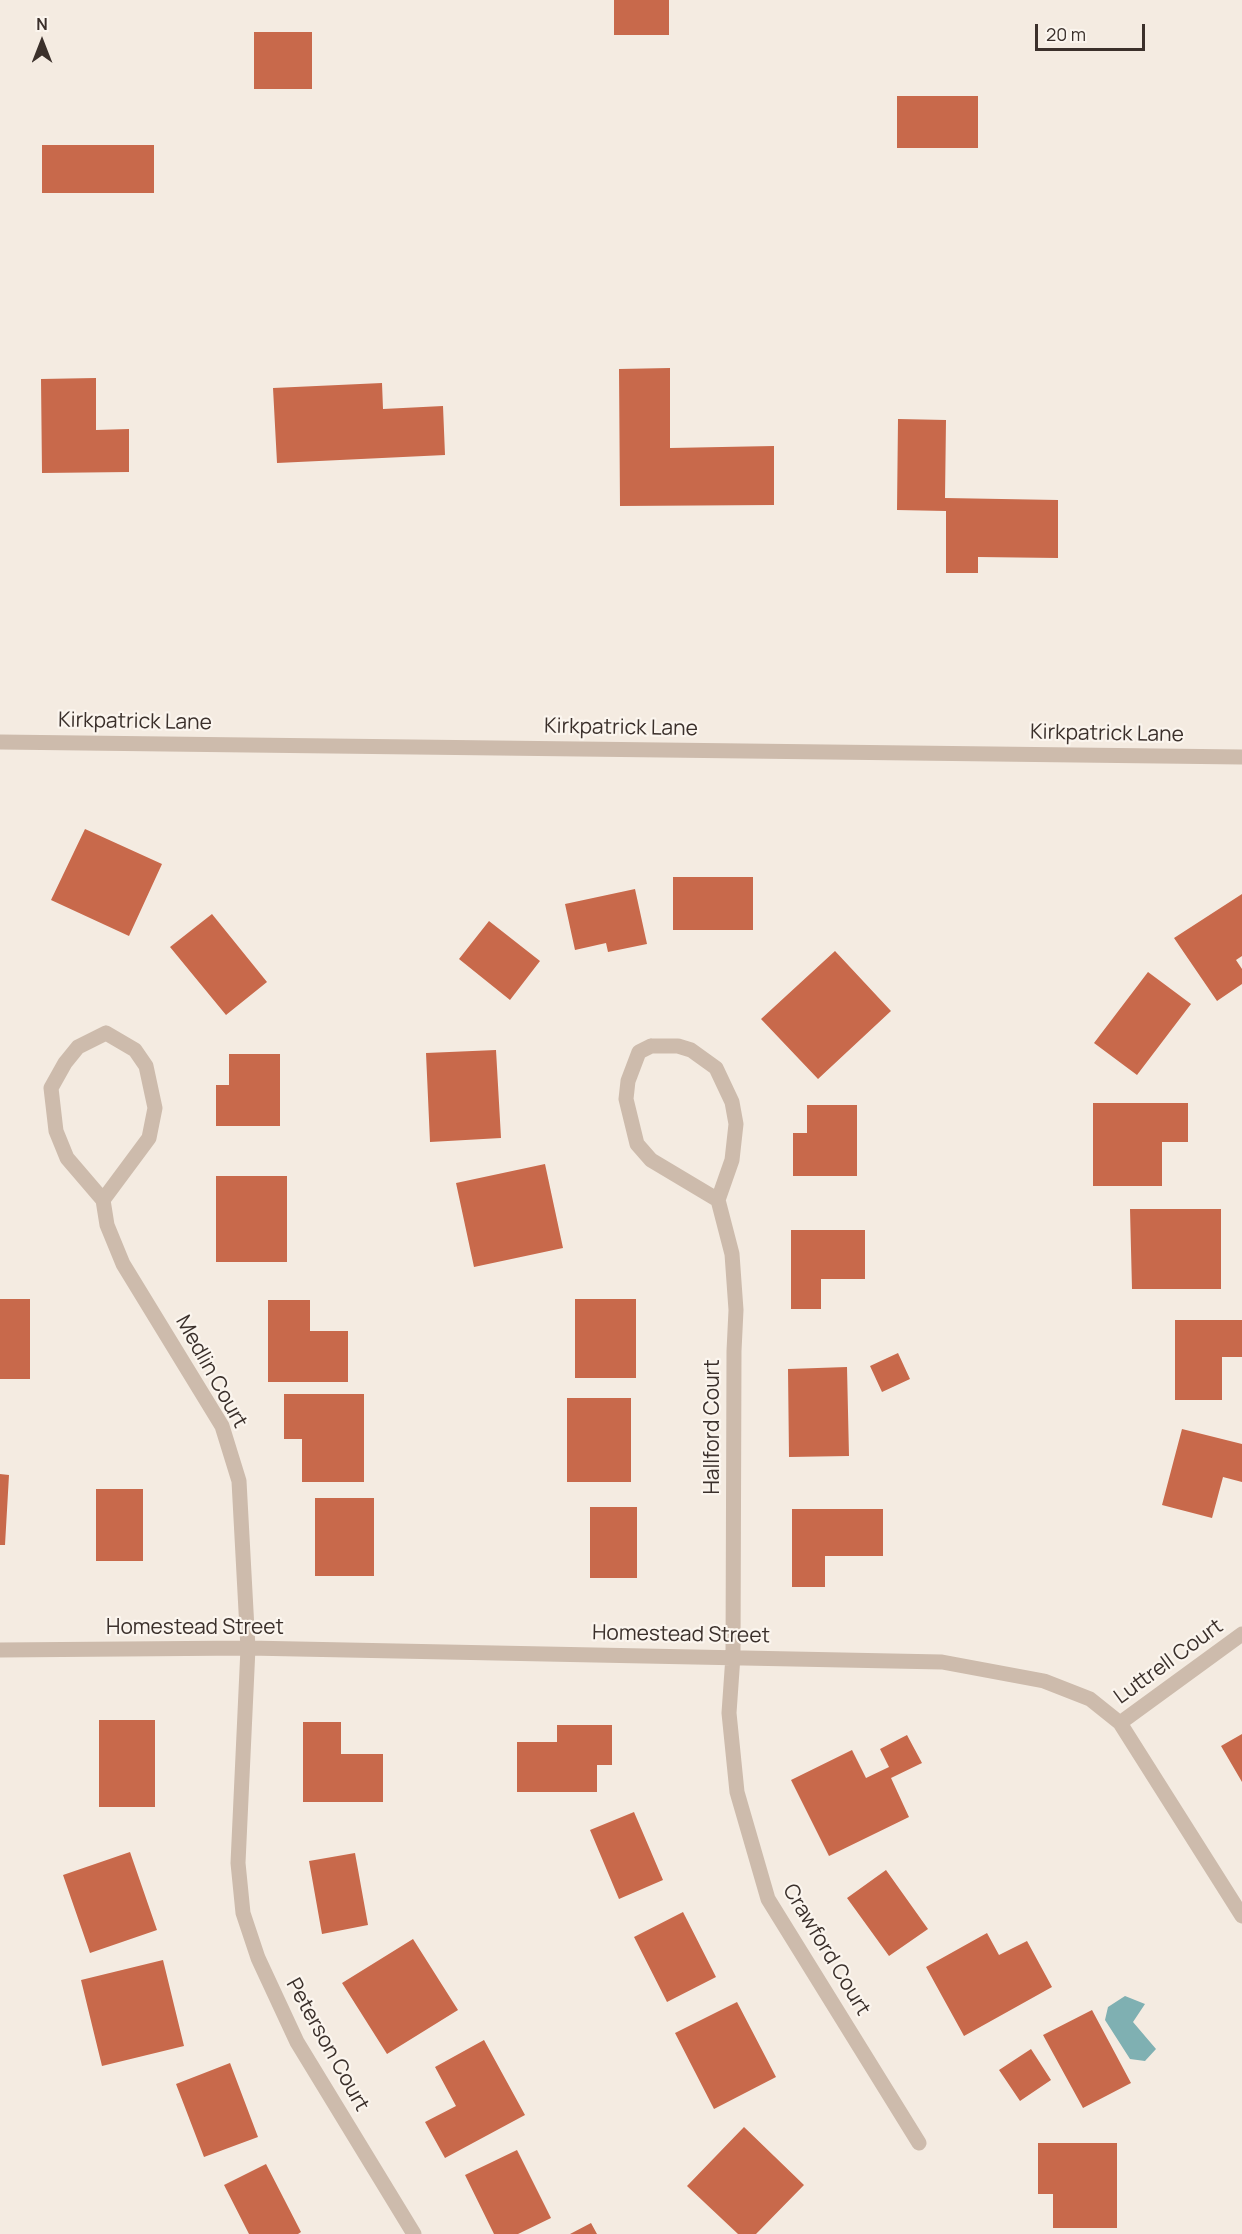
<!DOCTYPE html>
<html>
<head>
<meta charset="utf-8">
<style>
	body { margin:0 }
	#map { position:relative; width:1242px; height:2234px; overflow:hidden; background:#f4ebe1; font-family:Manrope,sans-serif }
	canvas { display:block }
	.north { position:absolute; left:12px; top:12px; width:60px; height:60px; -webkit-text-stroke:4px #fbf5ee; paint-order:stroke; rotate:0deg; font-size:16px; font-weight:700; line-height:24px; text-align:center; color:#3b302b }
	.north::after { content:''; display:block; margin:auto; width:21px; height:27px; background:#3b302b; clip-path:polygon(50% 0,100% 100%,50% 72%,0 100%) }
	.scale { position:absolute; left:1035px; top:24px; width:110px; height:27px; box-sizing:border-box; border:3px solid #3b302b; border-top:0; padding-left:8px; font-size:18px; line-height:21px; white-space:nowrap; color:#3b302b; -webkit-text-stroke:4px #fbf5ee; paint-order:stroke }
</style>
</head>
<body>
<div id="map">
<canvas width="1242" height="2234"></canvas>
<div class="north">N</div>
<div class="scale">20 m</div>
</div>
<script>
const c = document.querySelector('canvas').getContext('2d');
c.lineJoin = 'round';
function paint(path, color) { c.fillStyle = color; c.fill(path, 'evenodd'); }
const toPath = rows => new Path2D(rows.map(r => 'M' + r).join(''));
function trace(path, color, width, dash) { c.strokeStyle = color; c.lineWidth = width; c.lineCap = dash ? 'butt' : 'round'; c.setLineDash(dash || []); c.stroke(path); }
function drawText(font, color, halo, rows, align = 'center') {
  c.font = font + ' Manrope,sans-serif'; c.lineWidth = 4.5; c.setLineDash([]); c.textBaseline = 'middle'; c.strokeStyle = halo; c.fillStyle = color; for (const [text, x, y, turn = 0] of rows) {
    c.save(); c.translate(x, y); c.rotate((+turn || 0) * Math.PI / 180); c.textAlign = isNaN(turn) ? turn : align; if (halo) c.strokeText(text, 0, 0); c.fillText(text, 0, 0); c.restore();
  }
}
const water = toPath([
	[1125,1996,1145,2004,1133,2022,1156,2049,1145,2061,1130,2059,1105,2020,1108,2007]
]);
const building = toPath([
	[614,0,669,0,669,35,614,35],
	[254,32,312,32,312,89,254,89],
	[897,96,978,96,978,148,897,148],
	[42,145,154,145,154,193,42,193],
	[670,368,670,448,774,446,774,505,620,506,619,369],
	[96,378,96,430,129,429,129,472,42,473,41,379],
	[382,383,383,409,443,406,445,455,277,463,273,388],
	[898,419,946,420,945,498,1058,500,1058,558,978,557,978,573,946,573,946,511,897,510],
	[85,829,162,864,129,936,51,900],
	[673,877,753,877,753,930,673,930],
	[635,889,647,944,608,952,606,943,575,950,565,904],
	[1242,894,1242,956,1236,960,1242,969,1242,984,1217,1001,1174,938],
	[212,914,267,982,226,1015,170,947],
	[489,921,540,961,510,1000,459,959],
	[835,951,891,1011,818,1079,761,1019],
	[1148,972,1191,1004,1137,1075,1094,1043],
	[496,1050,501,1138,430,1142,426,1053],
	[229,1054,280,1054,280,1126,216,1126,216,1085,229,1085],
	[1093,1103,1188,1103,1188,1142,1162,1142,1162,1186,1093,1186],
	[807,1105,857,1105,857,1176,793,1176,793,1133,807,1133],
	[545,1164,563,1248,474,1267,456,1183],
	[216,1176,287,1176,287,1262,216,1262],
	[1130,1209,1221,1209,1221,1289,1132,1289],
	[791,1230,865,1230,865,1279,821,1279,821,1309,791,1309],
	[0,1299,30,1299,30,1379,0,1379],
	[575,1299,636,1299,636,1378,575,1378],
	[268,1300,310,1300,310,1331,348,1331,348,1382,268,1382],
	[1175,1320,1242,1320,1242,1357,1222,1357,1222,1400,1175,1400],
	[898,1353,910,1379,882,1392,870,1366],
	[847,1367,849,1456,789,1457,788,1369],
	[284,1394,364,1394,364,1482,302,1482,302,1439,284,1439],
	[567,1398,631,1398,631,1482,567,1482],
	[1182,1429,1242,1444,1242,1482,1223,1477,1212,1518,1162,1505],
	[0,1474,9,1475,5,1545,0,1545],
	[96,1489,143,1489,143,1561,96,1561],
	[315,1498,374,1498,374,1576,315,1576],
	[590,1507,637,1507,637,1578,590,1578],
	[792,1509,883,1509,883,1556,825,1556,825,1587,792,1587],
	[99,1720,155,1720,155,1807,99,1807],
	[303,1722,341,1722,341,1754,383,1754,383,1802,303,1802],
	[557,1725,612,1725,612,1765,597,1765,597,1792,517,1792,517,1742,557,1742],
	[1242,1734,1242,1782,1221,1746],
	[907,1735,922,1763,891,1778,909,1817,829,1856,791,1780,852,1750,866,1778,889,1767,880,1749],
	[634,1812,663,1880,619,1899,590,1830],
	[130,1852,157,1930,90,1953,63,1875],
	[355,1853,368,1925,322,1934,309,1861],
	[886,1870,928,1929,889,1956,847,1898],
	[683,1912,716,1977,667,2002,634,1937],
	[987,1933,999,1955,1027,1941,1052,1987,964,2036,926,1967],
	[413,1939,458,2010,387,2054,342,1983],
	[163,1960,184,2046,102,2066,81,1980],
	[737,2002,776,2077,714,2109,675,2033],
	[1092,2010,1131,2083,1083,2108,1043,2035],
	[484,2040,525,2115,445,2158,425,2122,456,2106,435,2067],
	[1031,2049,1051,2080,1020,2101,999,2070],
	[230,2063,258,2137,204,2157,176,2084],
	[744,2127,804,2185,756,2234,738,2234,687,2186],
	[1038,2143,1117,2143,1117,2228,1053,2228,1053,2194,1038,2194],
	[517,2150,551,2218,518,2234,494,2234,465,2175],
	[266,2164,301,2232,298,2234,249,2234,224,2185],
	[591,2223,597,2234,570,2234]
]);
const minor = toPath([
	[106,1033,135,1050,146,1066,155,1108,149,1138,103,1200,67,1158,56,1131,51,1088,65,1063,78,1047,106,1033],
	[651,1046,678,1046,691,1050,716,1068,732,1102,736,1124,732,1160,718,1200,651,1160,637,1144,626,1099,628,1081,639,1052,651,1046],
	[103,1200,107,1225,123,1264,222,1426,239,1481,248,1648,238,1863,243,1913,258,1958,297,2042,414,2234],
	[718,1200,732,1254,736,1310,734,1351,733,1656,729,1713,737,1792,768,1899,919,2143],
	[0,1650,248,1648,942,1662,1044,1681,1090,1699,1120,1723,1242,1916],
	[1120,1723,1242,1634]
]);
const tertiary = toPath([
	[0,742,1242,757]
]);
const streetNames = [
	["Kirkpatrick Lane",135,722,1],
	["Kirkpatrick Lane",621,728,1],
	["Kirkpatrick Lane",1107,734,1],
	["Medlin Court",211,1372,61],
	["Hallford Court",713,1427,-90],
	["Homestead Street",195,1628],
	["Homestead Street",681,1635,1],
	["Luttrell Court",1169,1662,-36],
	["Crawford Court",826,1950,59],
	["Peterson Court",327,2045,61]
];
paint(water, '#7fb0b2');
paint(building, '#c8694b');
trace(minor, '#cdbbac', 15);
trace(tertiary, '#cdbbac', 15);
drawText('21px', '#3b302b', '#fbf5ee', streetNames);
</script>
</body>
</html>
